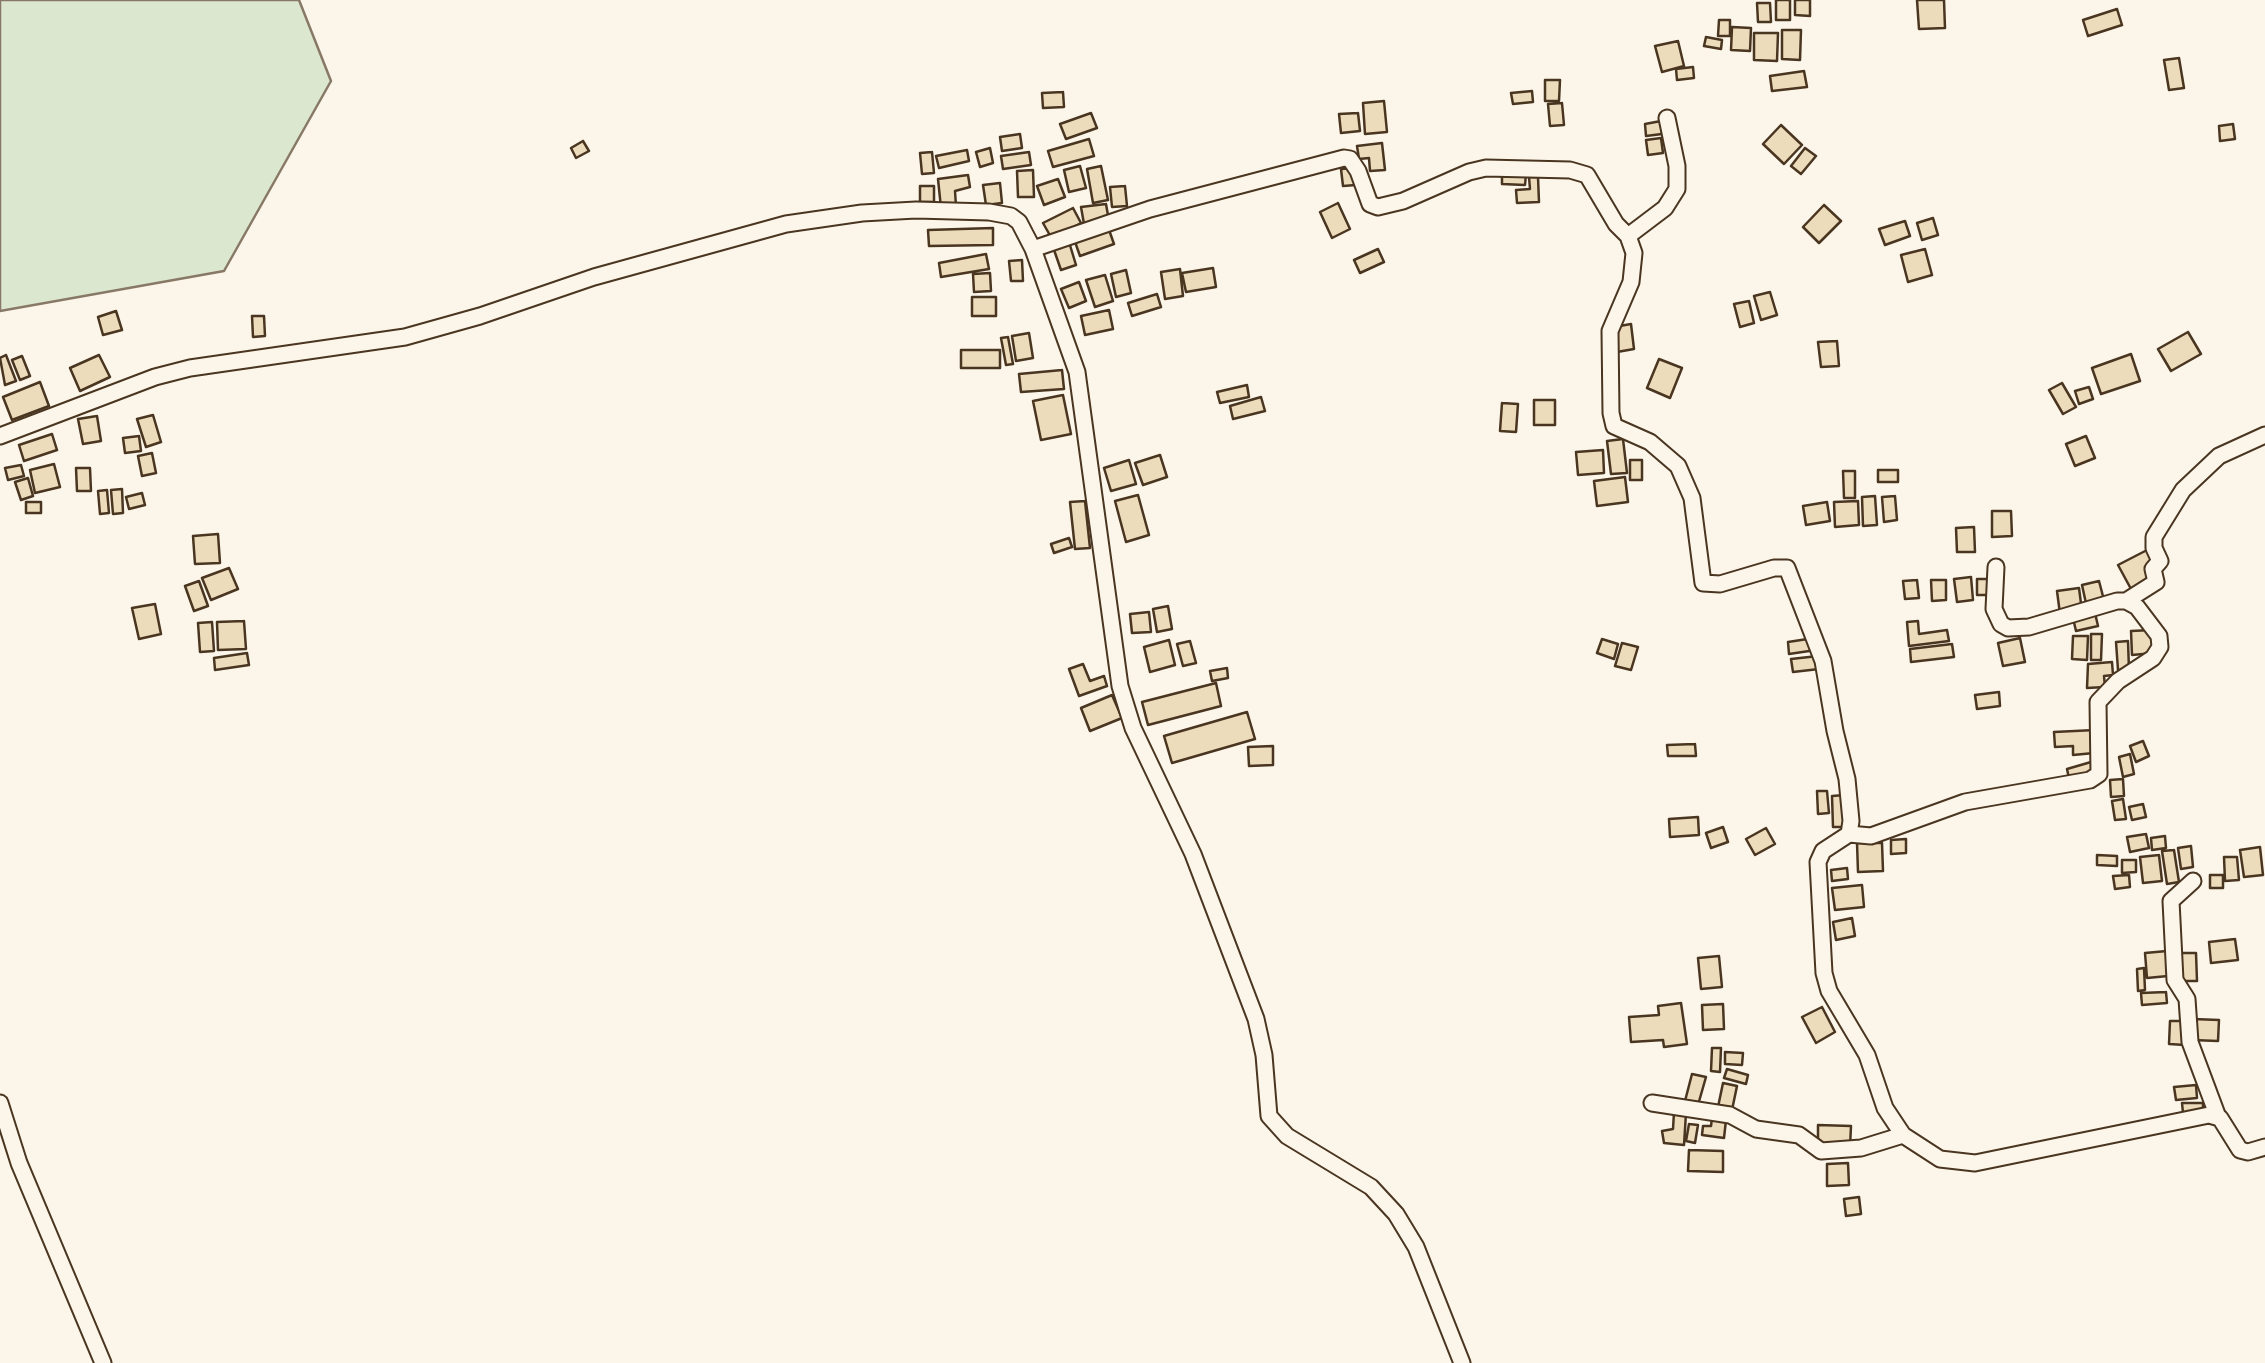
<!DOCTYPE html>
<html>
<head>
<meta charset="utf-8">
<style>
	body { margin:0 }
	canvas { display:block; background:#fbf6e9 }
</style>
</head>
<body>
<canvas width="2265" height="1363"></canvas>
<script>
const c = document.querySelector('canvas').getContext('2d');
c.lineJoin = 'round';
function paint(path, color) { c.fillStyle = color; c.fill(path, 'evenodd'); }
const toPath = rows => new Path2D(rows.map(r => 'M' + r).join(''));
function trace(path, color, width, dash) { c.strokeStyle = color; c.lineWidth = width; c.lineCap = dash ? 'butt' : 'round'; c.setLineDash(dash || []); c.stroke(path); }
const green = toPath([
	[0,0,299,0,331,81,224,271,0,311,0,0]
]);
const building = toPath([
	[1776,0,1790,0,1790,20,1776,20,1776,0],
	[1795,0,1810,0,1810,16,1795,15,1795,0],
	[1917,0,1944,0,1945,28,1919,29,1917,0],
	[1757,3,1770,3,1771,22,1758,22,1757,3],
	[2117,9,2122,25,2088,36,2083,20,2117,9],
	[1719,20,1730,20,1730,36,1718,36,1719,20],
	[1732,27,1751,28,1750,51,1731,50,1732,27],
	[1782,30,1801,30,1800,60,1782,59,1782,30],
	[1754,33,1778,33,1777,61,1754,60,1754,33],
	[1706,37,1722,40,1721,49,1704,46,1706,37],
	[1678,41,1684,66,1662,72,1655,46,1678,41],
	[2179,58,2184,88,2169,90,2164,60,2179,58],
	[1693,67,1694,78,1677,80,1676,69,1693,67],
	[1804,71,1807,87,1772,91,1770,76,1804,71],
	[1545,80,1560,80,1559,101,1545,101,1545,80],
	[1532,91,1533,102,1513,104,1511,93,1532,91],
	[1063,92,1064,107,1043,108,1042,93,1063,92],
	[1384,101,1387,132,1365,134,1363,103,1384,101],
	[1562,103,1564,125,1550,126,1548,104,1562,103],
	[1091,113,1097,128,1066,139,1060,124,1091,113],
	[1358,113,1360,131,1341,133,1339,114,1358,113],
	[1661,121,1662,134,1646,136,1645,124,1661,121],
	[2233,124,2235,139,2220,141,2219,126,2233,124],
	[1781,125,1802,145,1784,164,1763,144,1781,125],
	[1020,134,1022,148,1002,151,1000,137,1020,134],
	[1661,138,1663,153,1648,155,1646,140,1661,138],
	[1089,139,1094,156,1053,167,1048,151,1089,139],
	[583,141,589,151,576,158,571,148,583,141],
	[1382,143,1385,170,1370,171,1369,158,1359,159,1357,146,1382,143],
	[990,148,993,163,980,167,976,152,990,148],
	[1805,148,1816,156,1801,174,1791,166,1805,148],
	[967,150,969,161,939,168,936,156,967,150],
	[932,152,934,173,922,174,920,153,932,152],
	[1029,152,1031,165,1003,169,1001,156,1029,152],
	[1080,166,1086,188,1069,192,1064,170,1080,166],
	[1101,166,1108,200,1093,203,1087,169,1101,166],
	[1354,168,1356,185,1343,186,1341,169,1354,168],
	[1033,170,1034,197,1018,197,1017,171,1033,170],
	[1502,172,1526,174,1525,185,1502,184,1502,172],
	[968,175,970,187,955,191,956,206,941,208,938,179,968,175],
	[1529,177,1538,177,1539,202,1517,203,1516,190,1530,189,1529,177],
	[1058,179,1065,197,1044,205,1037,186,1058,179],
	[1000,183,1002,203,986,205,983,185,1000,183],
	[920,186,934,186,934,202,920,202,920,186],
	[1125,186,1127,206,1112,207,1110,187,1125,186],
	[1338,203,1350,229,1332,238,1320,212,1338,203],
	[1106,204,1109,221,1084,224,1081,207,1106,204],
	[1824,205,1841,221,1819,243,1803,227,1824,205],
	[1073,208,1081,223,1052,239,1043,223,1073,208],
	[1933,218,1938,235,1922,240,1917,223,1933,218],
	[1905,221,1910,236,1885,245,1879,229,1905,221],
	[1108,227,1114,244,1080,256,1074,239,1108,227],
	[993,228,993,245,929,246,928,230,993,228],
	[1069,242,1076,265,1061,270,1053,247,1069,242],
	[1378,249,1384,262,1360,273,1354,260,1378,249],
	[1925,249,1932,275,1908,282,1901,255,1925,249],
	[986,254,989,269,941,277,939,263,986,254],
	[1022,260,1023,281,1011,281,1009,261,1022,260],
	[1213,268,1216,287,1186,292,1182,273,1213,268],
	[1180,269,1183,296,1165,299,1161,272,1180,269],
	[1126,270,1131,293,1116,297,1111,274,1126,270],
	[990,273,991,291,974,292,973,274,990,273],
	[1105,275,1113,301,1095,307,1086,280,1105,275],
	[1079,282,1086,301,1069,308,1061,289,1079,282],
	[1770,292,1777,315,1761,320,1754,296,1770,292],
	[1157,294,1161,307,1132,316,1128,303,1157,294],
	[972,297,996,297,996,316,972,316,972,297],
	[1749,301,1754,323,1740,327,1734,304,1749,301],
	[1109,310,1113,329,1085,335,1081,316,1109,310],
	[116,311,122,330,103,335,98,317,116,311],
	[252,316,264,316,265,336,253,337,252,316],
	[1631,324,1634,349,1617,352,1614,327,1631,324],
	[2188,332,2201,354,2171,371,2158,349,2188,332],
	[1029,333,1033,358,1016,361,1012,336,1029,333],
	[1008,337,1013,364,1006,365,1001,338,1008,337],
	[1837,341,1839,366,1821,367,1818,342,1837,341],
	[961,350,1000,350,1000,368,961,368,961,350],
	[2131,354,2140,381,2101,394,2092,368,2131,354],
	[6,355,16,381,5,385,0,358,6,355],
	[99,355,110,377,80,391,70,368,99,355],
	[22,356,30,376,20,380,12,360,22,356],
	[1659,359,1682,368,1670,398,1647,388,1659,359],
	[1062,370,1064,389,1021,392,1019,374,1062,370],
	[40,382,49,406,12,420,3,397,40,382],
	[2062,383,2076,407,2063,414,2049,390,2062,383],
	[1247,385,1249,397,1220,403,1217,392,1247,385],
	[2089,387,2093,399,2079,404,2075,391,2089,387],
	[1063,395,1071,434,1041,440,1033,401,1063,395],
	[1261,397,1265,411,1233,419,1230,406,1261,397],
	[1534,400,1555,400,1555,425,1534,425,1534,400],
	[1502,403,1518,404,1516,432,1500,431,1502,403],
	[153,415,161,442,146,447,137,419,153,415],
	[97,416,101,441,83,444,78,419,97,416],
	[52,434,57,450,24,461,19,445,52,434],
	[139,436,141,451,125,453,123,438,139,436],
	[2086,436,2095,458,2075,466,2066,444,2086,436],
	[1623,439,1627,473,1611,474,1607,441,1623,439],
	[1603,450,1604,473,1578,475,1576,452,1603,450],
	[152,453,156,473,142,476,138,456,152,453],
	[1160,455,1167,477,1143,485,1135,463,1160,455],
	[1129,460,1136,484,1111,491,1104,468,1129,460],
	[1630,460,1642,460,1642,480,1630,480,1630,460],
	[54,464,60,487,35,493,30,470,54,464],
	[21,465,24,476,8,480,5,468,21,465],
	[76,468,90,468,91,491,77,491,76,468],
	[1878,470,1898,470,1898,482,1878,482,1878,470],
	[1843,471,1855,471,1855,498,1844,498,1843,471],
	[1625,477,1628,502,1597,506,1594,481,1625,477],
	[28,478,33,496,21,500,15,482,28,478],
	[122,489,123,513,113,514,111,490,122,489],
	[107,490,109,513,100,514,98,491,107,490],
	[142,493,145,505,129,509,126,497,142,493],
	[1138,495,1149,535,1126,542,1115,501,1138,495],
	[1875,496,1877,525,1863,526,1862,497,1875,496],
	[1895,496,1897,520,1884,522,1882,497,1895,496],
	[1085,501,1090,548,1075,549,1070,502,1085,501],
	[1858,501,1859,525,1835,527,1834,502,1858,501],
	[26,502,41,502,41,513,26,513,26,502],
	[1827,502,1830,521,1806,525,1803,506,1827,502],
	[1992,511,2011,511,2012,536,1992,537,1992,511],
	[1974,527,1975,552,1957,552,1956,528,1974,527],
	[218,534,220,563,195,564,193,536,218,534],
	[1069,538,1072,547,1054,553,1051,544,1069,538],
	[2149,549,2155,562,2145,567,2151,579,2131,589,2118,565,2149,549],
	[229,568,238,589,211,600,202,578,229,568],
	[1971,577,1973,600,1957,602,1954,579,1971,577],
	[1977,579,1992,579,1991,595,1977,595,1977,579],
	[1917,580,1919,598,1905,599,1903,581,1917,580],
	[1931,580,1946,580,1946,600,1932,601,1931,580],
	[199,581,208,606,194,611,185,586,199,581],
	[2099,581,2105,604,2087,608,2082,585,2099,581],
	[2079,588,2082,611,2060,614,2057,591,2079,588],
	[155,604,161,634,139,639,132,608,155,604],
	[1168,606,1172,629,1157,632,1153,609,1168,606],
	[1149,612,1151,632,1132,633,1130,614,1149,612],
	[2095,613,2098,626,2076,631,2073,618,2095,613],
	[244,621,246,649,218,650,217,622,244,621],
	[1918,621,1919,634,1947,630,1949,641,1909,646,1907,622,1918,621],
	[212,622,214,651,200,652,198,623,212,622],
	[2152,630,2154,653,2132,655,2131,631,2152,630],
	[2091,634,2102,634,2101,660,2091,660,2091,634],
	[2073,636,2088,636,2087,660,2072,659,2073,636],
	[1814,638,1816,650,1789,654,1788,642,1814,638],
	[2020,638,2025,662,2003,666,1998,643,2020,638],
	[1602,639,1618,644,1614,659,1597,653,1602,639],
	[1169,640,1175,665,1150,672,1144,647,1169,640],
	[1190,641,1196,663,1183,666,1177,644,1190,641],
	[2128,641,2129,670,2118,670,2116,642,2128,641],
	[1622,643,1638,647,1631,670,1615,666,1622,643],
	[1952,644,1954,657,1911,662,1910,649,1952,644],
	[247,653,249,665,215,670,214,658,247,653],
	[1818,656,1819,669,1793,672,1791,659,1818,656],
	[2112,662,2113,675,2104,676,2105,687,2087,688,2088,664,2112,662],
	[1083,664,1090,681,1104,676,1107,686,1079,696,1069,669,1083,664],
	[1227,668,1228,678,1212,681,1210,671,1227,668],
	[1216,683,1221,706,1148,725,1142,702,1216,683],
	[1999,692,2000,706,1977,709,1975,695,1999,692],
	[1112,695,1122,718,1090,731,1081,708,1112,695],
	[1247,712,1255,739,1172,763,1164,736,1247,712],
	[2095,730,2094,753,2073,755,2073,746,2055,747,2054,732,2095,730],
	[2143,741,2149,756,2136,762,2130,746,2143,741],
	[1695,744,1696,756,1668,756,1667,745,1695,744],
	[1273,746,1273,765,1249,766,1248,747,1273,746],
	[2130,754,2134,774,2123,777,2119,757,2130,754],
	[2091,762,2095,776,2070,783,2067,769,2091,762],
	[2123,779,2124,796,2111,797,2110,780,2123,779],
	[1817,791,1827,791,1829,813,1818,814,1817,791],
	[1845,795,1846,827,1833,827,1832,796,1845,795],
	[2123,799,2126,819,2115,820,2112,801,2123,799],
	[2143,804,2146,817,2132,820,2129,807,2143,804],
	[1698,817,1699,835,1670,837,1669,819,1698,817],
	[1723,827,1728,842,1711,848,1706,833,1723,827],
	[1766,828,1775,844,1755,855,1746,839,1766,828],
	[2146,834,2149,848,2130,852,2127,837,2146,834],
	[2165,836,2166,848,2152,850,2151,838,2165,836],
	[1906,839,1906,853,1891,854,1891,840,1906,839],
	[1857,843,1882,843,1883,871,1858,872,1857,843],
	[2191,846,2193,867,2181,869,2178,848,2191,846],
	[2260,847,2263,875,2244,877,2240,850,2260,847],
	[2174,850,2179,882,2167,884,2162,851,2174,850],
	[2097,855,2117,856,2117,866,2097,865,2097,855],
	[2159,855,2162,881,2143,883,2140,857,2159,855],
	[2224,857,2237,857,2239,880,2225,881,2224,857],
	[2122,860,2136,860,2136,872,2122,873,2122,860],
	[1847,868,1848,879,1832,881,1831,870,1847,868],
	[2129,875,2130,887,2115,889,2113,876,2129,875],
	[2210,875,2223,875,2223,888,2210,888,2210,875],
	[1862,885,1864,907,1835,910,1832,888,1862,885],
	[1852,918,1855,936,1836,940,1833,922,1852,918],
	[2235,939,2238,960,2211,963,2209,942,2235,939],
	[2167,951,2168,976,2147,978,2145,953,2167,951],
	[2179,953,2196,953,2197,981,2180,981,2179,953],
	[1719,956,1722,987,1701,989,1698,958,1719,956],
	[2144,968,2145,990,2138,991,2137,969,2144,968],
	[2166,992,2167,1003,2142,1005,2141,993,2166,992],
	[1681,1003,1687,1044,1664,1047,1663,1040,1631,1042,1629,1017,1659,1015,1658,1006,1681,1003],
	[1723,1004,1724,1029,1703,1030,1702,1005,1723,1004],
	[1822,1007,1835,1032,1816,1043,1802,1017,1822,1007],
	[2193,1019,2219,1020,2218,1041,2192,1040,2193,1019],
	[2170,1021,2185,1021,2185,1045,2169,1044,2170,1021],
	[1712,1048,1721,1048,1720,1072,1711,1071,1712,1048],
	[1725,1052,1743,1053,1742,1065,1725,1064,1725,1052],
	[1727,1069,1748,1075,1746,1084,1724,1078,1727,1069],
	[1692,1074,1706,1077,1698,1105,1685,1101,1692,1074],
	[1723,1083,1737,1086,1732,1110,1718,1107,1723,1083],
	[2196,1085,2197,1098,2176,1100,2174,1087,2196,1085],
	[2182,1103,2203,1103,2203,1112,2183,1113,2182,1103],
	[1674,1112,1686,1113,1684,1145,1664,1143,1662,1131,1673,1129,1674,1112],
	[1712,1118,1726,1120,1724,1138,1702,1135,1703,1126,1711,1126,1712,1118],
	[1689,1124,1698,1125,1695,1143,1686,1141,1689,1124],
	[1818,1125,1851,1126,1850,1147,1818,1146,1818,1125],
	[1689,1150,1723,1151,1723,1172,1688,1171,1689,1150],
	[1848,1163,1849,1185,1827,1186,1827,1164,1848,1163],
	[1859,1197,1861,1214,1846,1216,1844,1199,1859,1197]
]);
const street = toPath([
	[1628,236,1665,208,1677,189,1677,166,1667,118],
	[1033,249,1150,209,1344,158,1350,159,1358,171,1370,204,1378,207,1403,201,1469,172,1486,168,1570,170,1587,175,1616,224,1628,236,1634,253,1631,282,1610,331,1611,413,1614,426,1650,442,1678,466,1692,498,1703,583,1720,584,1774,568,1787,568,1823,661,1835,731,1847,779,1851,821,1849,834,1823,851,1818,862,1824,973,1829,991,1867,1055,1885,1108,1903,1135,1940,1159,1975,1163,2209,1115,2220,1118,2240,1150,2248,1152,2265,1147],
	[0,436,155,377,190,368,405,337,480,316,594,277,786,224,862,213,916,210,989,212,1011,216,1019,222,1033,249,1077,372,1120,686,1133,728,1193,854,1256,1019,1264,1055,1269,1116,1287,1136,1371,1187,1396,1214,1416,1247,1462,1363],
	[2126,601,2156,582,2153,569,2160,561,2154,548,2154,537,2183,490,2219,456,2265,435],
	[1849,834,1871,836,1965,802,2090,780,2099,774,2098,702,2118,681,2153,658,2160,647,2159,636,2137,607,2126,601,2117,601,2029,627,2008,628,2001,624,1994,609,1996,567],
	[2193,881,2171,901,2175,980,2187,999,2190,1042,2218,1117],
	[0,1103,19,1163,103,1363],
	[1652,1103,1730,1115,1756,1129,1799,1135,1821,1151,1861,1148,1903,1135]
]);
paint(green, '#dce7d0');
trace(green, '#887966', 2.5);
paint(building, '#ecdcbc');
trace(building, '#4a3520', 2.5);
trace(street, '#4a3520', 19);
trace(street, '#fbf6e9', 15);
</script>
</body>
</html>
